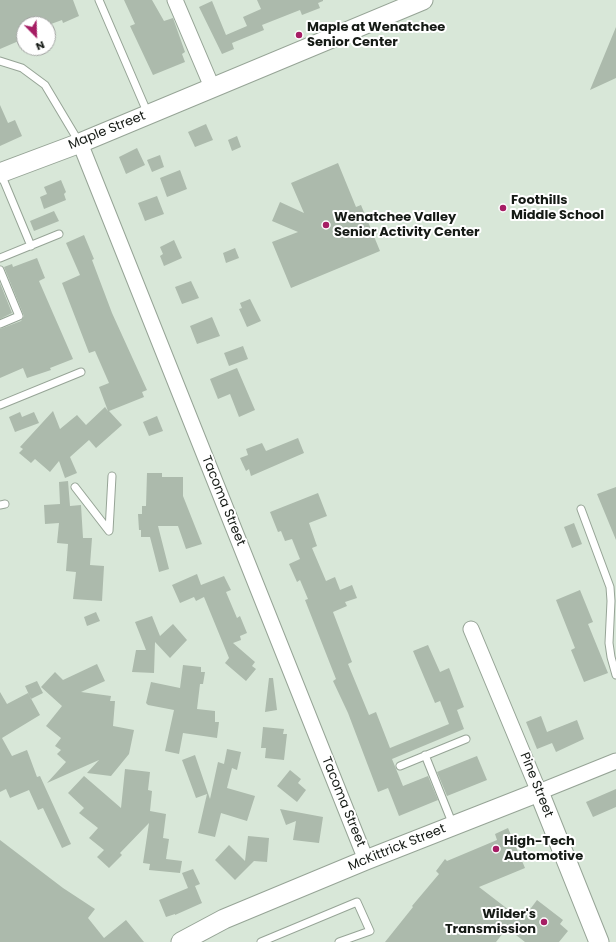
<!DOCTYPE html>
<html>
<head>
<meta charset="utf-8">
<style>
	body { margin:0 }
	#map { position:relative; width:616px; height:942px; overflow:hidden; background:#d8e7d8; font-family:Poppins,sans-serif }
	canvas { display:block }
	.north { position:absolute; left:16px; top:16px; width:40px; height:40px; box-sizing:border-box; background:#fff; border:1px solid #a1a3a1; border-radius:50%; rotate:157deg; font-size:11px; font-weight:700; line-height:16px; text-align:center; color:#151a15 }
	.north::after { content:''; display:block; margin:auto; width:14px; height:18px; background:#a61d64; clip-path:polygon(50% 0,100% 100%,50% 72%,0 100%) }
</style>
</head>
<body>
<div id="map">
<canvas width="616" height="942"></canvas>
<div class="north">N</div>
</div>
<script>
const c = document.querySelector('canvas').getContext('2d');
c.lineJoin = 'round';
function paint(path, color) { c.fillStyle = color; c.fill(path, 'evenodd'); }
const toPath = rows => new Path2D(rows.map(r => 'M' + r).join(''));
function trace(path, color, width, dash) { c.strokeStyle = color; c.lineWidth = width; c.lineCap = dash ? 'butt' : 'round'; c.setLineDash(dash || []); c.stroke(path); }
function drawText(font, color, halo, rows, align = 'center') {
  c.font = font + ' Poppins,sans-serif'; c.lineWidth = 4; c.setLineDash([]); c.textBaseline = 'middle'; c.strokeStyle = halo; c.fillStyle = color; for (const [text, x, y, turn = 0] of rows) {
    c.save(); c.translate(x, y); c.rotate((+turn || 0) * Math.PI / 180); c.textAlign = isNaN(turn) ? turn : align; if (halo) c.strokeText(text, 0, 0); c.fillText(text, 0, 0); c.restore();
  }
}
const building = toPath([
	[0,0,73,0,79,16,63,23,62,20,51,24,24,24,24,35,20,37,21,40,0,49],
	[124,0,152,0,164,21,173,18,185,52,182,54,185,62,153,75,130,26,135,24],
	[257,0,323,0,323,1,318,3,320,8,302,15,300,10,262,25,264,30,232,43,234,49,222,54,199,7,212,1,226,35,247,26,243,17,261,9],
	[616,27,616,78,590,90],
	[0,105,8,123,15,120,22,136,0,146],
	[206,124,213,140,195,147,188,132],
	[237,136,241,147,232,151,228,140],
	[137,148,145,165,126,174,119,157],
	[160,155,164,167,152,172,147,160],
	[338,163,356,207,361,205,380,251,291,288,272,242,298,232,272,221,280,202,304,213,291,183],
	[180,170,187,189,167,197,160,178],
	[61,180,66,192,64,194,66,200,44,209,40,197,47,194,44,187],
	[157,196,164,214,145,221,138,203],
	[54,211,59,221,34,231,30,221],
	[84,235,94,259,92,260,112,313,147,390,142,392,144,397,109,411,122,425,96,448,89,440,70,457,77,473,65,478,59,461,50,472,35,459,31,463,19,453,23,449,20,447,53,411,60,429,77,415,86,425,105,407,108,411,99,387,109,383,95,351,89,353,62,283,80,275,66,243],
	[174,240,182,258,164,266,160,256,163,254,160,247],
	[235,248,239,258,226,263,223,253],
	[37,258,45,278,39,281,73,359,50,368,51,370,27,378,23,368,0,378,0,329,21,321,24,316,4,267,12,264,13,267],
	[191,281,199,298,182,304,175,287],
	[0,283,12,313,0,319],
	[250,299,261,321,247,327,239,309,242,308,240,303],
	[212,317,220,336,197,344,190,326],
	[243,346,248,359,229,366,224,353],
	[237,368,255,410,239,417,230,394,218,399,210,379],
	[20,412,22,417,34,412,39,423,15,432,9,417],
	[157,416,163,431,149,436,143,422],
	[298,438,304,453,251,476,249,469,246,471,240,458,248,455,246,449,262,443,266,451],
	[147,473,162,473,162,477,183,477,183,496,202,544,186,549,178,526,158,526,169,569,159,572,150,537,141,537,141,530,139,530,138,514,142,514,142,506,146,506],
	[68,481,70,506,81,505,83,538,92,538,90,565,104,566,102,601,73,599,76,572,66,571,68,544,57,543,59,523,45,524,44,505,60,504,59,482],
	[616,487,616,540,597,494],
	[318,493,327,516,309,523,317,546,312,548,326,581,335,577,340,590,352,585,357,598,345,602,347,606,333,612,352,662,348,664,369,715,376,712,390,748,449,724,440,701,435,703,413,651,428,645,440,672,449,668,464,707,457,710,464,729,392,759,403,786,428,776,438,800,399,816,388,788,378,792,348,713,333,681,336,679,305,600,308,599,300,580,297,582,289,564,300,559,292,539,285,541,281,531,278,532,270,512],
	[574,523,582,544,572,548,564,527],
	[197,574,201,585,224,576,231,590,226,592,237,618,240,616,247,633,240,636,241,640,233,643,255,662,252,666,256,669,246,681,225,663,229,658,204,597,196,601,194,597,180,603,172,585],
	[580,590,593,622,588,624,608,673,584,682,571,650,575,648,556,600],
	[96,612,100,621,87,626,84,617],
	[152,616,160,636,173,624,187,640,170,658,155,642,154,673,132,672,136,650,146,650,135,622],
	[97,664,105,681,81,692,111,696,110,701,115,701,113,726,134,730,129,754,111,776,87,773,99,760,47,783,66,762,57,754,61,750,55,746,61,738,46,726,62,706,41,687,55,672,63,680],
	[183,665,201,667,201,672,205,672,203,684,200,684,197,709,215,711,215,722,219,722,217,738,183,733,179,754,165,751,174,710,148,705,146,703,151,682,180,688],
	[269,678,273,678,277,710,265,712],
	[37,681,43,693,31,699,25,686],
	[0,692,7,704,28,693,40,715,2,738,12,756,27,750,37,777,40,776,71,844,62,848,43,808,38,810,29,790,10,798,6,789,0,792],
	[541,716,547,732,577,720,584,739,556,752,552,743,537,749,526,722],
	[263,727,284,729,283,734,287,734,284,760,265,758,266,748,261,748],
	[227,749,241,752,237,770,232,768,227,788,255,796,247,821,221,813,215,837,198,833,207,794,196,798,182,760,195,755,210,799,218,762,224,764],
	[477,756,487,780,447,796,437,772],
	[125,769,150,772,148,790,152,791,150,811,166,814,163,838,169,839,166,859,182,861,180,873,149,870,150,864,143,863,149,823,120,853,122,855,109,868,97,857,104,850,89,838,98,828,79,813,84,808,68,793,84,776,121,808],
	[290,770,301,779,298,783,306,790,297,802,277,786],
	[616,789,616,807,593,817,586,802],
	[280,809,323,817,319,843,293,840,296,821,286,825],
	[508,828,525,868,479,887,522,920,537,900,563,920,560,924,568,931,559,942,525,942,507,928,496,942,385,942,413,907,412,906,439,874,436,871,445,859,447,861,497,840,495,834],
	[248,836,269,838,267,862,254,861,235,880,215,860,229,845,245,861],
	[0,840,63,888,95,909,88,918,104,938,126,920,144,942,0,942],
	[193,869,200,884,195,886,202,903,175,915,175,914,166,917,159,900,188,888,182,873]
]);
const service = toPath([
	[99,0,148,114],
	[0,61,22,68,45,85,79,142],
	[1,174,31,246],
	[0,258,59,234],
	[0,270,19,316,0,324],
	[0,405,81,372],
	[75,487,109,531,112,476],
	[0,505,5,504],
	[581,509,610,587,611,601,609,643,611,657,616,675],
	[425,755,453,825],
	[400,766,466,739],
	[261,942,357,902,370,931,339,942]
]);
const minor = toPath([
	[175,0,212,87],
	[80,143,366,860],
	[471,629,539,792,616,761]
]);
const tertiary = toPath([
	[0,173,80,143,423,0],
	[181,942,224,919,366,860,539,792,599,942]
]);
const markers = [
	[299,35,4,"#a61d64"],
	[503,208,4,"#a61d64"],
	[326,225,4,"#a61d64"],
	[496,849,4,"#a61d64"],
	[544,922,4,"#a61d64"]
];
const poiNames = [
	["Maple at Wenatchee",307,28],
	["Senior Center",307,43],
	["Foothills",511,201],
	["Middle School",511,216],
	["Wenatchee Valley",334,218],
	["Senior Activity Center",334,233],
	["High-Tech",504,842],
	["Automotive",504,857],
	["Wilder's",536,915,"right"],
	["Transmission",536,930,"right"]
];
const streetNames = [
	["Maple Street",107,131,-22],
	["Tacoma Street",223,501,68],
	["Pine Street",536,785,68],
	["Tacoma Street",343,802,68],
	["McKittrick Street",397,848,-22]
];
paint(building, '#acbaac');
trace(service, '#96a496', 9);
trace(minor, '#96a496', 17);
trace(tertiary, '#96a496', 21);
trace(service, '#fff', 7);
trace(minor, '#fff', 15);
trace(tertiary, '#fff', 19);
for (const [x, y, r, color] of markers) { const dot = new Path2D(); dot.arc(x, y, r, 0, 2 * Math.PI); c.fillStyle = color; c.fill(dot); trace(dot, '#fff', 1.5); }
drawText('bold 13px', '#151a15', '#fff', poiNames, 'left');
drawText('13px', '#151a15', '#fff', streetNames);
</script>
</body>
</html>
